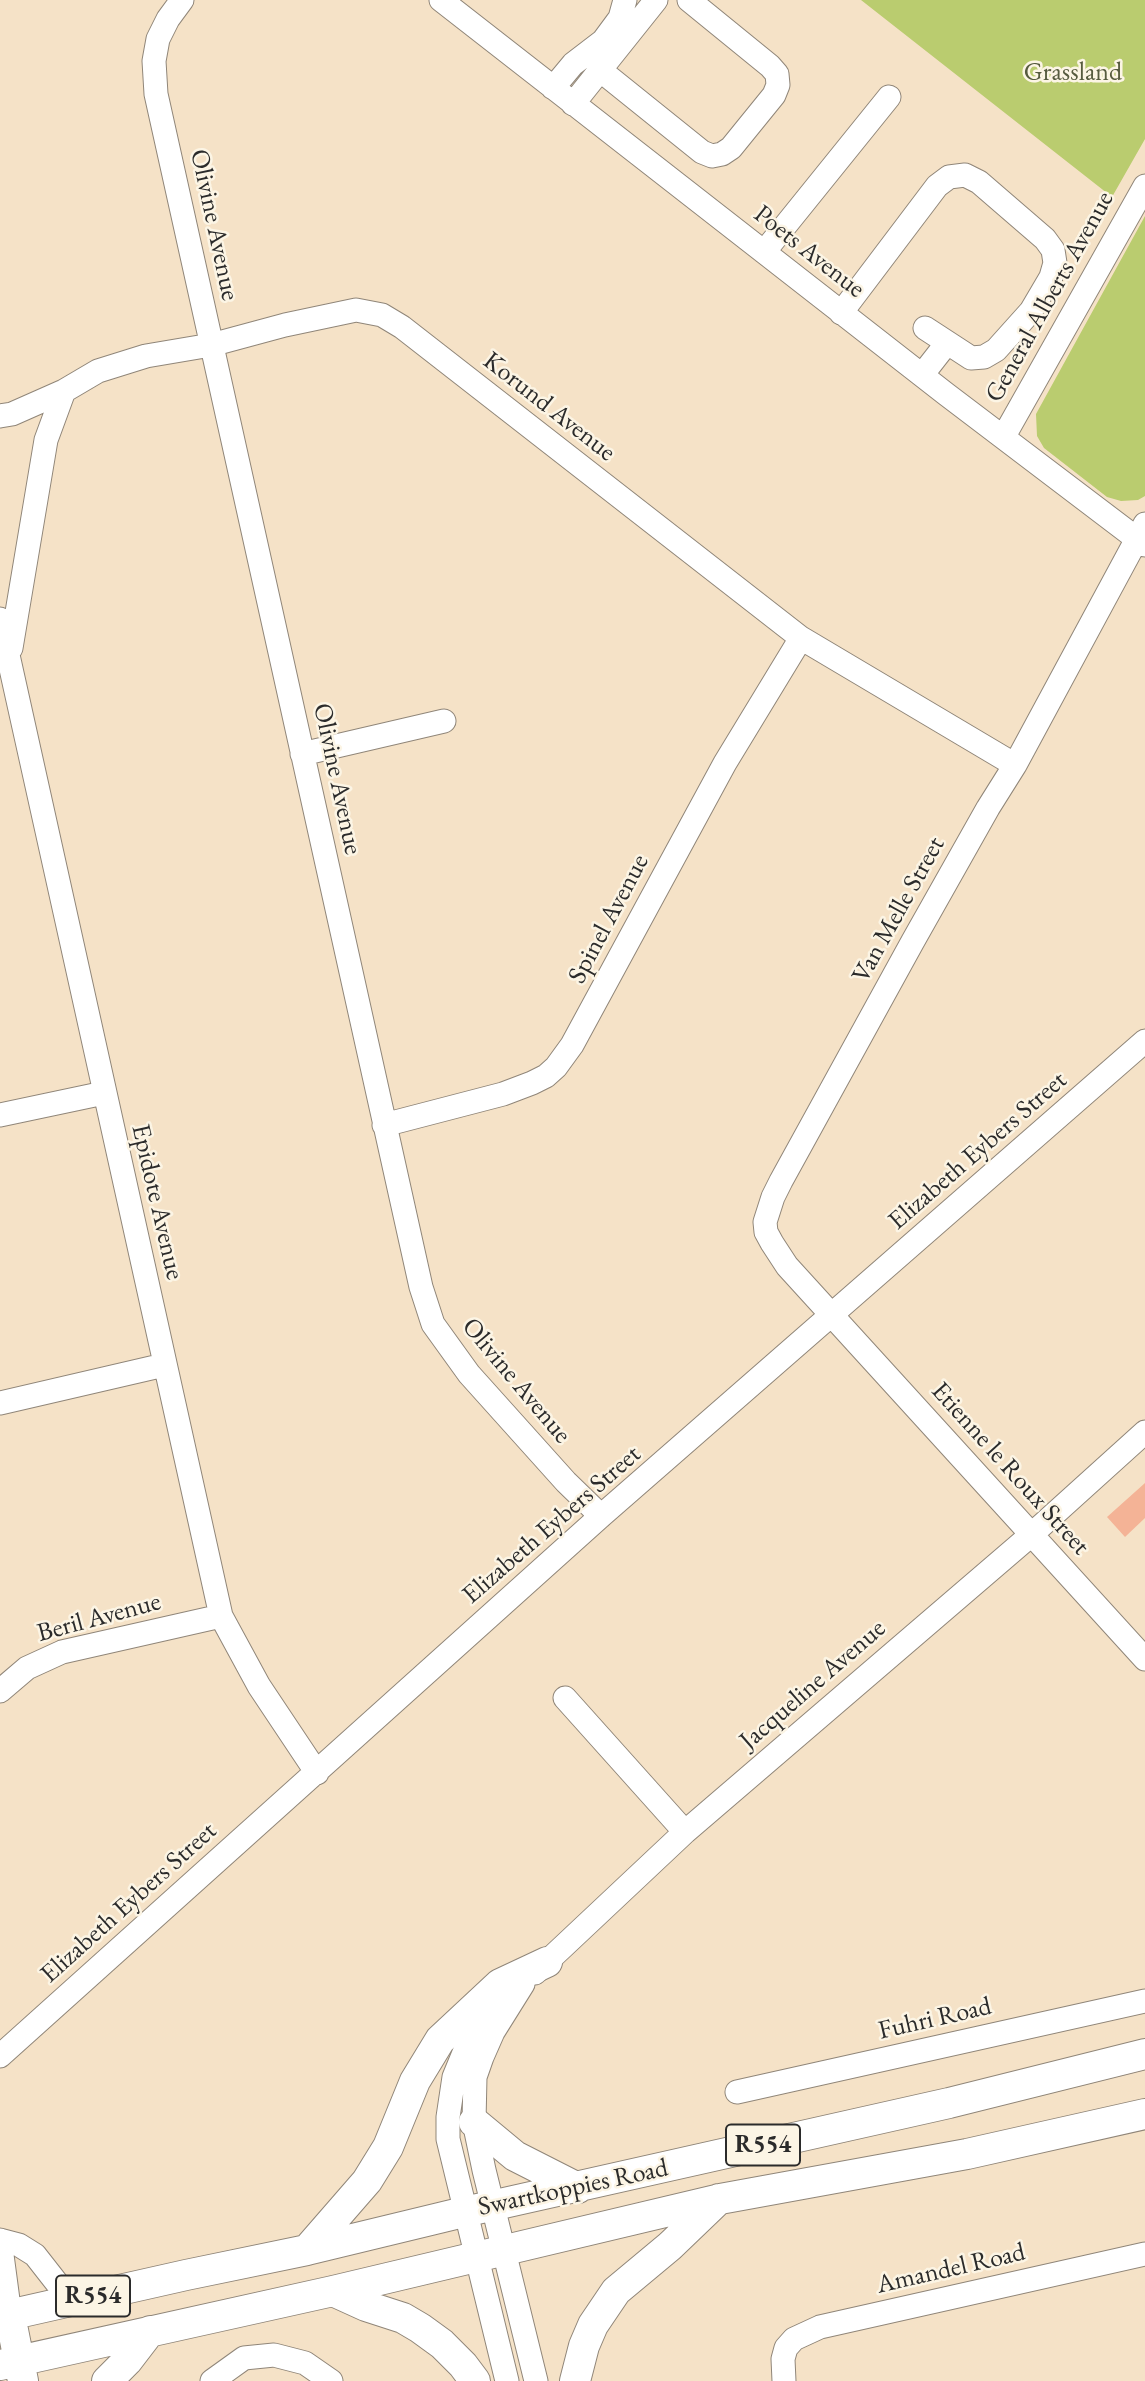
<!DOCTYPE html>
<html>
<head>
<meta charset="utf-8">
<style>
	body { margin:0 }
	canvas { display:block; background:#f5e2c7 }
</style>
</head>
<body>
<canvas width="1145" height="2381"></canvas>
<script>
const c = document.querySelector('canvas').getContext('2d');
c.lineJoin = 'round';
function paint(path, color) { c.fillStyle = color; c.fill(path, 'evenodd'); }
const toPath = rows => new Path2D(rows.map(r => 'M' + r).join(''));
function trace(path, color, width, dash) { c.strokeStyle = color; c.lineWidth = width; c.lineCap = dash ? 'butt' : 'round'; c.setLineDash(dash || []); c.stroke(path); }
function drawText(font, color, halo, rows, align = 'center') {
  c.font = font + ' "EB Garamond",serif'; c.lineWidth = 5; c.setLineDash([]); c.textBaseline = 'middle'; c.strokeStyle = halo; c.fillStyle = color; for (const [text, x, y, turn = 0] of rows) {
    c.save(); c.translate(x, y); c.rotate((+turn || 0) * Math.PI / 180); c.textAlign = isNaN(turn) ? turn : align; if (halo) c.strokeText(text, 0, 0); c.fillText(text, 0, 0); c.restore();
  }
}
const green = toPath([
	[861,0,1145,0,1145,139,1112,197],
	[1145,216,1145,496,1138,500,1121,501,1107,497,1044,448,1037,436,1036,414]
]);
const building = toPath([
	[1145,1483,1145,1518,1125,1537,1107,1517]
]);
const minor = toPath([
	[182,0,168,19,158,39,154,61,156,94,421,1287,433,1324,469,1374,566,1482,601,1516],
	[441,0,946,394,1145,545],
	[600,70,702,152,712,156,722,154,731,148,774,95,778,85,777,74,770,66,689,0],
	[553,88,573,64,603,41,620,18,625,0],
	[573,104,656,0],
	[764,252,889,97],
	[841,313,937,186,949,177,965,175,979,182,1045,239,1053,250,1055,263,1051,277,1031,311,996,350,984,357,971,358,925,328],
	[922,375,947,343],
	[0,416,12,414,64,391,98,371,146,356,211,345,285,325,356,310,382,315,402,327,801,638,1015,765],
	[1004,436,1145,186],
	[1145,524,1015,765,988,808,913,941,781,1181,773,1197,765,1222,766,1232,772,1243,787,1266,1145,1659],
	[0,619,221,1616,259,1686,317,1773],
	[11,648,46,440,64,391],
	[302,754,444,721],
	[0,1115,104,1093],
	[384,1125,503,1094,532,1083,546,1076,556,1067,572,1045,725,763,801,638],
	[0,1403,164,1365],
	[0,1691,27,1668,62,1652,221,1616],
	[565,1698,685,1832],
	[535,1973,685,1832,1031,1535,1145,1432],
	[523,1984,493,2032,482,2057,475,2077,474,2122,484,2170,536,2381],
	[500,2001,483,2018,470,2038,454,2077,448,2117,448,2139,507,2381],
	[0,2056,601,1516,1145,1041],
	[737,2092,1145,2001],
	[0,2240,19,2245,35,2255,71,2301],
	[0,2240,10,2315],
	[212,2381,244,2358,274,2355,305,2363,331,2381],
	[784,2381,783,2359,786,2348,794,2339,820,2327,1145,2254]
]);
const major = toPath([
	[474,2122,515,2156,578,2188],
	[307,2250,367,2181,388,2147,415,2081,440,2040,500,1984,547,1962],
	[333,2291,366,2306,403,2318,420,2328,442,2344,463,2365,475,2381],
	[10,2315,23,2381],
	[0,2317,186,2275,307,2250,464,2212,949,2103,1145,2054],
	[0,2365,333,2291,720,2199,967,2154,1145,2114],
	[107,2381,127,2361,150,2331],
	[575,2381,584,2346,593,2325,616,2291,670,2246,719,2199]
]);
const shields = [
	[763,2145,74],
	[93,2296,74]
];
const shieldNames = [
	["R554",763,2145],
	["R554",93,2296]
];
const parkNames = [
	["Grassland",1073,73]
];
const streetNames = [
	["Olivine Avenue",214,225,78],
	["Poets Avenue",809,252,38],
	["General Alberts Avenue",1050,297,-61],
	["Korund Avenue",549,407,38],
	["Olivine Avenue",337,779,78],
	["Van Melle Street",899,910,-61],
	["Spinel Avenue",609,919,-62],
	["Elizabeth Eybers Street",978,1151,-41],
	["Epidote Avenue",157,1202,77],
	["Olivine Avenue",516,1381,50],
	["Etienne le Roux Street",1010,1469,48],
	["Elizabeth Eybers Street",552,1525,-41],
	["Beril Avenue",99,1618,-15],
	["Jacqueline Avenue",813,1685,-41],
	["Elizabeth Eybers Street",129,1903,-42],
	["Fuhri Road",935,2019,-13],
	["Swartkoppies Road",573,2188,-12],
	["Amandel Road",951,2269,-13]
];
paint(green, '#bacc6f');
paint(building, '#f4b396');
trace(minor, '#908679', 25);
trace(major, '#908679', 32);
trace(minor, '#fff', 23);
trace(major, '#fff', 30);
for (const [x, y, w] of shields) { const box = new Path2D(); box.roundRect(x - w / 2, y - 20.5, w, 41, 5); c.fillStyle = '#fcf5e5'; c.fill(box); trace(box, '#2b2b2b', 2); }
drawText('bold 24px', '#2b2b2b', null, shieldNames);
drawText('26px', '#565b3f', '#fcf5e5', parkNames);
drawText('26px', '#2b2b2b', '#fcf5e5', streetNames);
</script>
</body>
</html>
